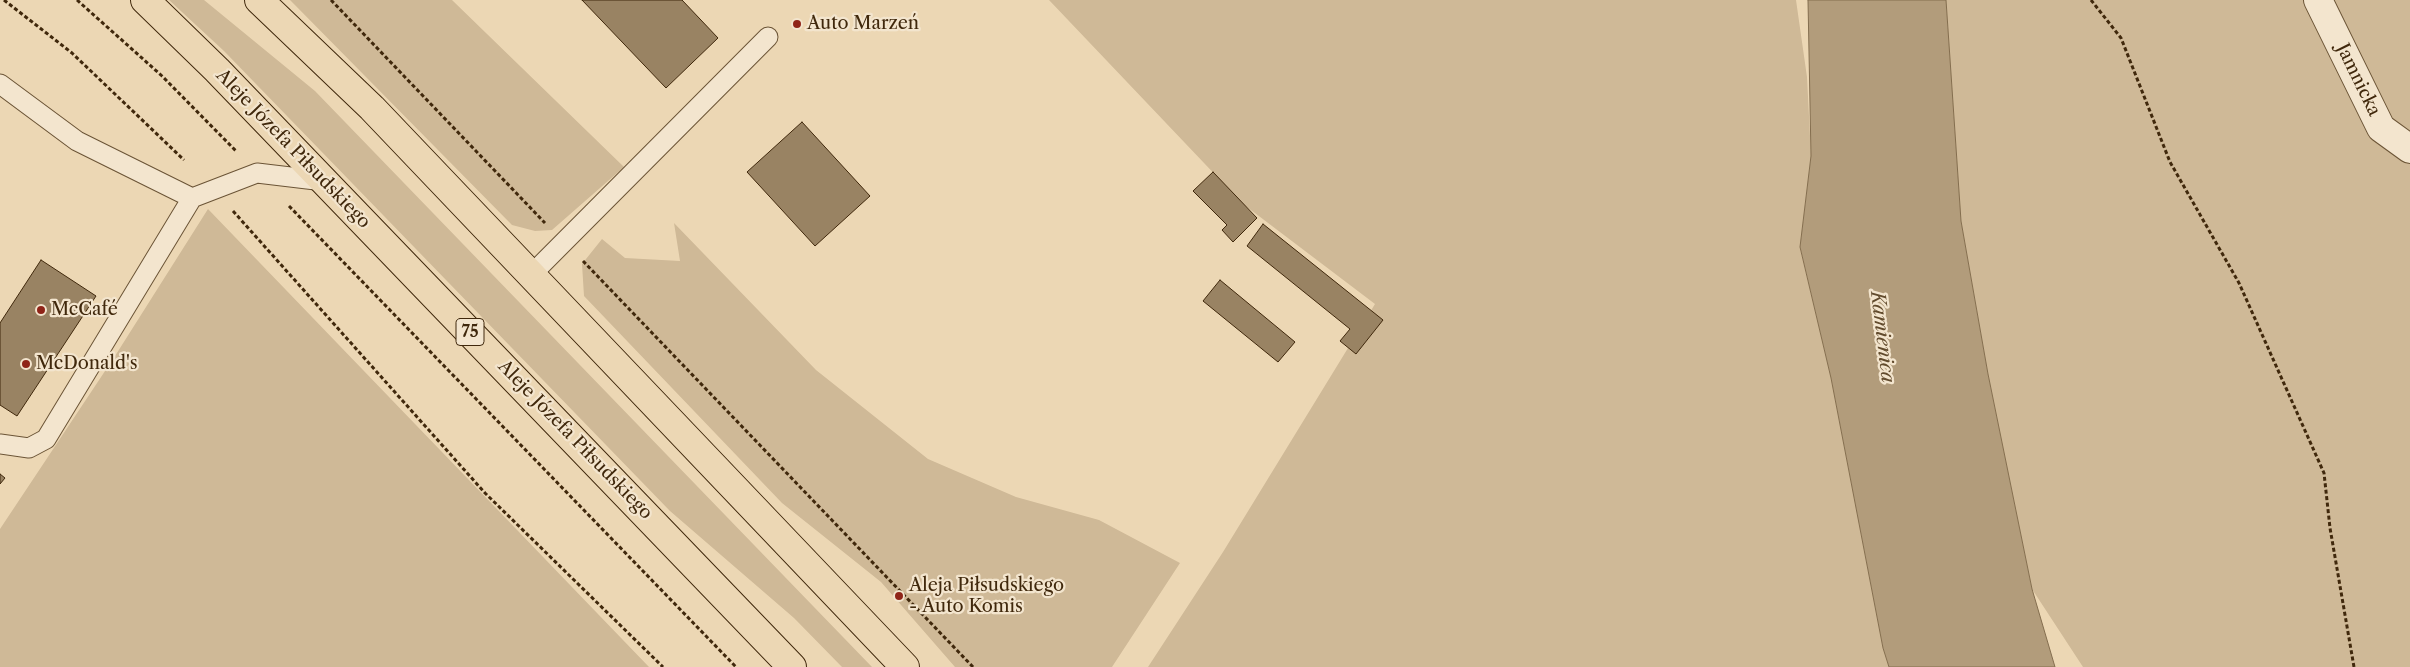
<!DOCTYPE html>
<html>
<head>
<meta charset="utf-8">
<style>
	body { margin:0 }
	canvas { display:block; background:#ecd7b4 }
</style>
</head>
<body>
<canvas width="2410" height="667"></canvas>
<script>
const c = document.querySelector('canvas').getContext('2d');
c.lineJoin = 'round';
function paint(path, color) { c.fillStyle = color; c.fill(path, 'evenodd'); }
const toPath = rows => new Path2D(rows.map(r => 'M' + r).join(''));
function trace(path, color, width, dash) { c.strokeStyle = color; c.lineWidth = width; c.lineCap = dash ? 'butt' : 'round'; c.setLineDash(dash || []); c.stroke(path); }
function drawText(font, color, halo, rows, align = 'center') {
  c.font = font + ' "Libre Caslon Text",serif'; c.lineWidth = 4.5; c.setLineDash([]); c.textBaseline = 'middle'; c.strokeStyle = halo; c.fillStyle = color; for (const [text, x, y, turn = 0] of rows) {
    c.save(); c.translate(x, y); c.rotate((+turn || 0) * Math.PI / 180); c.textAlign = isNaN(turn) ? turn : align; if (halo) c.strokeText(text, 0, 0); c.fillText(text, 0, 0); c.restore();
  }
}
const green = toPath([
	[169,0,204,0,315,91,872,667,842,667,794,618,670,511,224,51],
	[290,0,452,0,624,167,552,230,535,231,512,225],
	[1049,0,1796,0,1807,77,1811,156,1800,248,1831,378,1883,648,1889,667,1148,667,1223,552,1375,304,1243,204],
	[1946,0,2410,0,2410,667,2083,667,2032,589,1988,374,1961,221],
	[208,209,649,667,0,667,0,529,115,356],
	[674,223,816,370,928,459,1016,497,1099,520,1180,563,1112,667,955,667,881,582,782,503,584,296,582,264,602,239,625,258,680,261]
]);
const water = toPath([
	[1808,0,1946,0,1961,221,1988,374,2032,589,2055,667,1889,667,1883,648,1831,378,1800,247,1811,156,1808,0]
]);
const building = toPath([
	[582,0,682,0,718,38,666,88,582,0],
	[802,122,870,196,815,246,747,172,802,122],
	[1213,172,1257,218,1233,242,1222,230,1227,225,1193,191,1213,172],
	[1263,224,1383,320,1356,354,1340,341,1350,329,1247,246,1263,224],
	[41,260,96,296,17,416,0,405,0,323,41,260],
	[1220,280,1295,342,1278,362,1203,301,1220,280],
	[0,474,5,478,0,484,0,474]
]);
const path = toPath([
	[4,0,72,53,184,160],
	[77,0,162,76,236,151],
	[331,0,545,223],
	[2091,0,2121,38,2170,162,2239,283,2324,473,2330,528,2354,667],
	[289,206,736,667],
	[233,211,485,493,663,667],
	[583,261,973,667]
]);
const lane = toPath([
	[0,84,77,141,192,198,257,173,324,181],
	[531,275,768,37],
	[0,444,29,448,46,439,192,198]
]);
const street = toPath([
	[2318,0,2381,128,2410,149]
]);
const primary = toPath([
	[145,0,217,70,792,667],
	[259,0,372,108,905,667]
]);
const markers = [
	[797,24,5,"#8f2418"],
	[41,310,5,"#8f2418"],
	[26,364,5,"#8f2418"],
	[899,596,5,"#8f2418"]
];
const shields = [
	[470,332,28]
];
const shieldNames = [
	["75",470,332]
];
const poiNames = [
	["Auto Marzeń",807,24],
	["McCafé",51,310],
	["McDonald's",36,364],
	["Aleja Piłsudskiego",909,586],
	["- Auto Komis",909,607]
];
const streetNames = [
	["Jamnicka",2358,80,64],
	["Aleje Józefa Piłsudskiego",293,149,46],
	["Aleje Józefa Piłsudskiego",575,440,46]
];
const waterNames = [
	["Kamienica",1882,337,83]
];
paint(green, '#cfb997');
paint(water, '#b29c7b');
trace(water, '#846e4f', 1);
paint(building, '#998363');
trace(building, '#40280c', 1);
trace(lane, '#6b5436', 21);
trace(street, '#6b5436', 30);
trace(primary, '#40280c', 30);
trace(path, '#40280c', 3, [4, 2.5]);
trace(lane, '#f3e5ce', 19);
trace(street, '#f3e5ce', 28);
trace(primary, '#ecd7b4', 28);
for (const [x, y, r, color] of markers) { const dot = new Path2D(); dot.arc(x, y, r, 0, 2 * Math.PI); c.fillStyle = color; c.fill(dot); trace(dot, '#f3e5ce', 2); }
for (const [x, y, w] of shields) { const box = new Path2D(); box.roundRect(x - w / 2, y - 13.5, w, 27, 4); c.fillStyle = '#f3e5ce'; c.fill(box); trace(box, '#40280c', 1); }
drawText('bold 16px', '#40280c', null, shieldNames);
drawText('18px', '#40280c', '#f3e5ce', poiNames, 'left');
drawText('18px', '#40280c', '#f3e5ce', streetNames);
drawText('italic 19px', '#624b2d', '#f3e5ce', waterNames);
</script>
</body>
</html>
